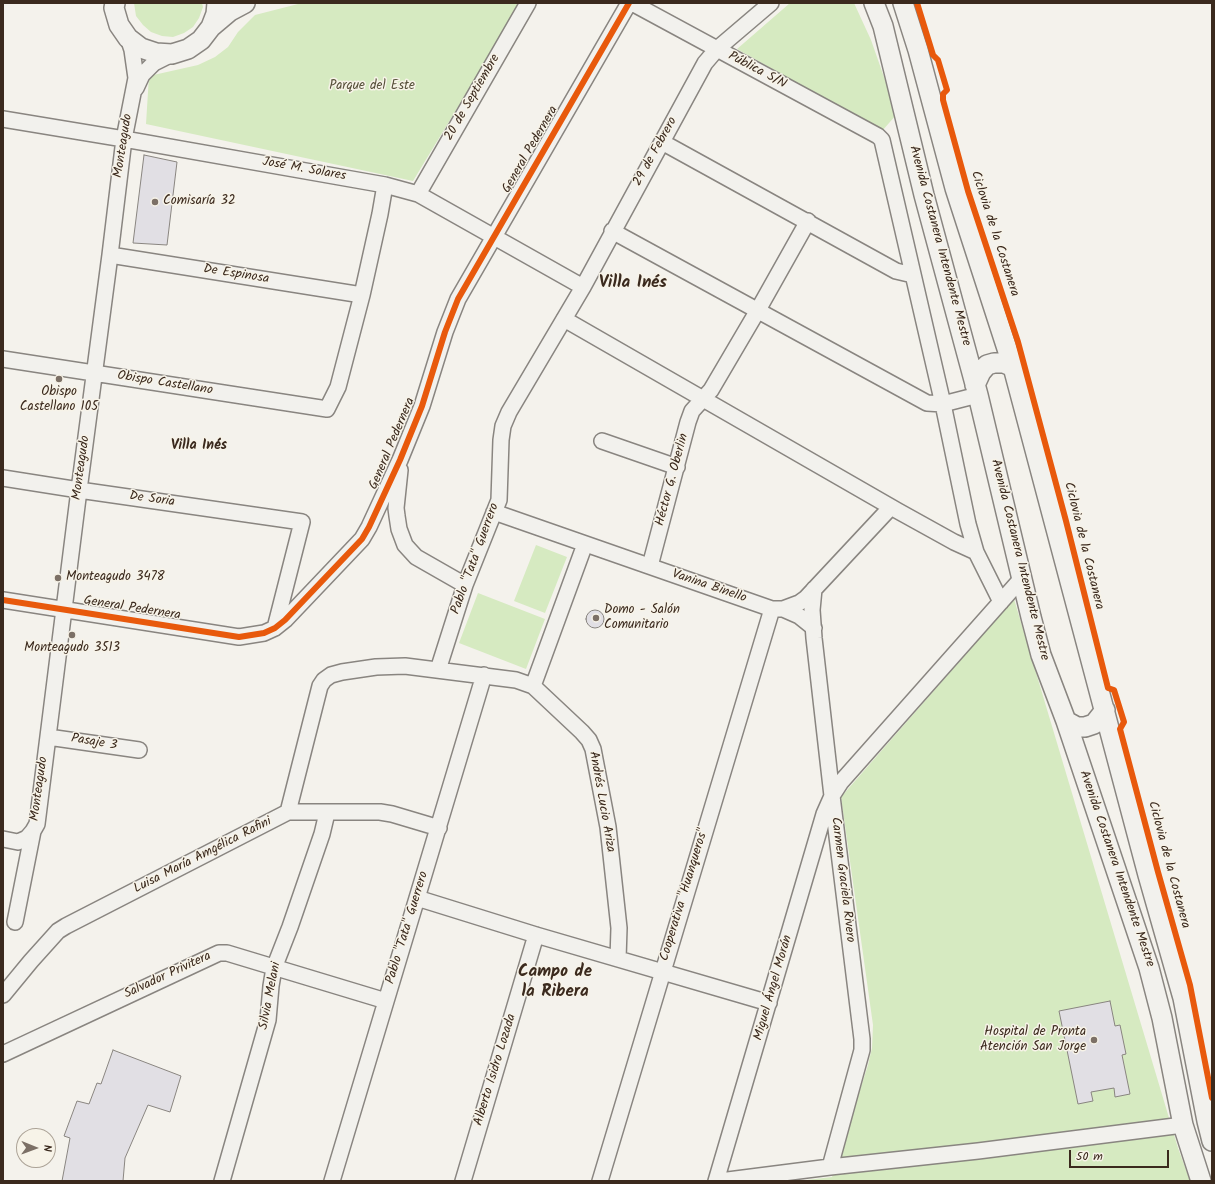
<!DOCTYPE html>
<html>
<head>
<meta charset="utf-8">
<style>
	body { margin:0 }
	#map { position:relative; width:1215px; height:1184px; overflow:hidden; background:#f4f2ec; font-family:Kalam,sans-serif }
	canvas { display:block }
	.frame { position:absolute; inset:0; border:4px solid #3b2a1e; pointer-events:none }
	.north { position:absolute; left:16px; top:1128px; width:40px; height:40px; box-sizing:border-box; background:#f7f3e8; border:1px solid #aca397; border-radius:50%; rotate:91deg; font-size:11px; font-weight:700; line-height:16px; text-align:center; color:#3b2a1e }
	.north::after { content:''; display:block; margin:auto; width:14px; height:18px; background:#7c7066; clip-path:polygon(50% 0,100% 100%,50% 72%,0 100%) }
	.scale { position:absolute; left:1069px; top:1150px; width:100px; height:18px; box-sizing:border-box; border:2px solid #3b2a1e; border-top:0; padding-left:5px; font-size:12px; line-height:14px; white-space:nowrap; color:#3b2a1e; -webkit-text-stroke:3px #f7f3e8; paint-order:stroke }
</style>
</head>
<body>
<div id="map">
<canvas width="1215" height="1184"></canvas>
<div class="frame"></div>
<div class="north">N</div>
<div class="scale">50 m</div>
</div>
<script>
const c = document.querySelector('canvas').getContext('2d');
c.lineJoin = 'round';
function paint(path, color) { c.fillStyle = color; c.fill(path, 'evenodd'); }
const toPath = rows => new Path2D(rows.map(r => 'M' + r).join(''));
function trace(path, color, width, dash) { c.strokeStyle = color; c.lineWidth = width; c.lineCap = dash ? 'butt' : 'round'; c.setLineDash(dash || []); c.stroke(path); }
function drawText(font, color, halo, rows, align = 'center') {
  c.font = font + ' Kalam,sans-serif'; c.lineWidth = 3; c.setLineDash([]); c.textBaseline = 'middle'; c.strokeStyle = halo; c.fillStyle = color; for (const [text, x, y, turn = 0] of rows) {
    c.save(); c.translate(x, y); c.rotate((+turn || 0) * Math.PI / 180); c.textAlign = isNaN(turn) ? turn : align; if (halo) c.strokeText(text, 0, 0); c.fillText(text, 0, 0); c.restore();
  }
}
const green = toPath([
	[134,3,202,3,203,7,199,18,193,27,184,33,173,37,162,36,151,32,143,25,136,16],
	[302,3,521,3,413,181,146,124,149,76,198,65,215,57,228,47,238,32,255,15],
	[790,3,854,3,871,40,897,114,882,131,737,49],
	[536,545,567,557,545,613,514,601],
	[478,593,545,619,526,669,459,643],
	[1014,599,1178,1148,1190,1181,798,1181,832,1177,868,1065,872,1048,873,1025,841,797]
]);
const building = toPath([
	[144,155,177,162,167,245,133,243,144,155],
	'586 619a9 9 0 1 1 18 0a9 9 0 1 1-18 0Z',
	[1110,1001,1115,1026,1120,1025,1126,1054,1122,1055,1130,1094,1115,1097,1114,1088,1091,1092,1093,1101,1078,1104,1059,1011,1110,1001],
	[113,1050,181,1076,170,1112,148,1105,125,1158,123,1181,62,1181,70,1138,64,1136,77,1101,89,1104,97,1083,101,1084,113,1050]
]);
const minor = toPath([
	[632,3,878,136,882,140,943,404,968,524,976,552,1001,602],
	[136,88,142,75,154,63,172,54],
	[3,119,124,139,385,185,418,194,583,287],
	[662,142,896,271,913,275],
	[418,194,528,3],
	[612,231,927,403,943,404,978,395],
	[110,255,362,295],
	[564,319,898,511,954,542,976,552],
	[3,359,327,409,338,387,362,295,380,214,385,185],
	[602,441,677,467],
	[400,470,396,508,397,516,399,529,405,545,416,557,465,585],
	[3,478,79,490,302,522,275,628],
	[494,512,772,609,783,609,799,603,806,598,891,507],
	[650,566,688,422,692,411,711,390,758,310,808,221],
	[814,589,812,610,814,638,832,796,862,1039,862,1050,830,1167],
	[3,600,239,637,264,633,275,628,285,620,362,539,369,527,400,460,422,406,445,332,458,299,629,3],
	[783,609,799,616,814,628],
	[438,670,465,585,499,500,501,440,503,426,509,412,583,287,705,63,717,49,771,3],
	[533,686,585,544],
	[48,737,139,750],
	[288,812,320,686,324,680,331,675,342,672,376,667,405,666,516,680,533,686,582,732,589,740,593,749,608,827,619,928,618,959],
	[3,839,18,842,27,838,33,831,37,824,79,490,110,255,124,139,136,78,132,50,128,38],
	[417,898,536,935,769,1003],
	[15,922,33,831],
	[3,995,31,961,58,931,66,926,288,812,380,812,392,814,439,828],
	[3,1054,219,953,227,953,386,1001],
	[222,1181,268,1020,271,986,274,968,290,927,322,834,327,813],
	[332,1181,484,675],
	[463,1181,536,935],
	[600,1181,772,609],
	[716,1181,824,814,832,796,841,782,1022,578],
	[720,1181,830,1167,978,1151,1183,1125]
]);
const major = toPath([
	[115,3,114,8,119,25,128,38,141,48,156,53,172,54,188,49,201,40,211,27,216,14,217,3],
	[874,3,883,26,924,195,978,395,1031,617,1041,655,1066,721,1149,968,1162,1018,1183,1125,1201,1181],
	[903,3,918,50,955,188,1013,367,1148,875,1183,998,1207,1121,1212,1141],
	[211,27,230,11,245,3],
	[975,385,981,372,987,365,994,363,1004,363,1013,367],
	[1066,721,1077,727,1085,727,1094,724,1105,710]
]);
const cycleway = toPath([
	[917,3,933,55,938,60,947,90,943,94,943,100,968,191,1018,342,1066,521,1108,688,1114,690,1124,722,1120,729,1158,872,1190,985,1212,1098],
	[3,600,239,637,264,633,275,628,285,620,362,539,369,527,400,460,422,406,445,332,458,299,629,3]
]);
const markers = [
	[155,202,4,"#7c7066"],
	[59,379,4,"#7c7066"],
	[58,578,4,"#7c7066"],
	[596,618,4,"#7c7066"],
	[72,635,4,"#7c7066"],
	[1094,1040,4,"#7c7066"]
];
const streetNames = [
	["Pública S/N",757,71,28],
	["20 de Septiembre",473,98,-60],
	["Monteagudo",124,146,-81],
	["General Pedernera",531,150,-60],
	["29 de Febrero",656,152,-61],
	["José M. Solares",304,170,10],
	["Ciclovia de la Costanera",994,234,72],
	["Avenida Costanera Intendente Mestre",939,246,75],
	["De Espinosa",236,275,9],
	["Obispo Castellano",165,384,9],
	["General Pedernera",393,444,-67],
	["Monteagudo",82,468,-82],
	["Héctor G. Oberlin",673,480,-75],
	["De Soria",152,500,8],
	["Ciclovia de la Costanera",1083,546,76],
	["Pablo \"Tata\" Guerrero",476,559,-70],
	["Avenida Costanera Intendente Mestre",1019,560,76],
	["Vanina Binello",709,587,19],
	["General Pedernera",132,609,9],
	["Pasaje 3",94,743,9],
	["Monteagudo",40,789,-82],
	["Andrés Lucio Ariza",601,802,80],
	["Luisa María Amgélica Rafini",203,856,-27],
	["Ciclovia de la Costanera",1168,865,75],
	["Avenida Costanera Intendente Mestre",1116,869,71],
	["Carmen Graciela Rivero",842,880,83],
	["Cooperativa \"Huanqueros\"",685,895,-73],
	["Pablo \"Tata\" Guerrero",408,928,-73],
	["Salvador Privitera",168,976,-25],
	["Miguel Ángel Morán",774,988,-74],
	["Silvia Melani",271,996,-79],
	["Alberto Isidro Lozada",496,1070,-73]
];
const parkNames = [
	["Parque del Este",372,87]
];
const poiNames = [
	["Comisaría 32",163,202],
	["Obispo",59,393,"center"],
	["Castellano 105",59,408,"center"],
	["Monteagudo 3478",66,578],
	["Domo - Salón",604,611],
	["Comunitario",604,626],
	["Monteagudo 3513",72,649,"center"],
	["Hospital de Pronta",1086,1033,"right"],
	["Atención San Jorge",1086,1048,"right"]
];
const neighbourhoodNames = [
	["Villa Inés",199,447]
];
const districtNames = [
	["Villa Inés",633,284],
	["Campo de",555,973],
	["la Ribera",555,993]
];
paint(green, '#d6eac1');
paint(building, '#e1dfe4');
trace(building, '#898580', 1);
trace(minor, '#898580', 18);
trace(major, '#898580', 22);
trace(minor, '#f2f1ed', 15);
trace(major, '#f2f1ed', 19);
trace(cycleway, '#e8590c', 6);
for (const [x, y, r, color] of markers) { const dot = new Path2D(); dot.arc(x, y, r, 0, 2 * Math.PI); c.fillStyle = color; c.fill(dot); trace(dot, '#f7f3e8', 1.5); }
drawText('13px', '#3b2a1e', '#f7f3e8', streetNames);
drawText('13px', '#554f38', '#f7f3e8', parkNames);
drawText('13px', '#3b2a1e', '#f7f3e8', poiNames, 'left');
drawText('bold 14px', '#3b2a1e', '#f7f3e8', neighbourhoodNames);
drawText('bold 17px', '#3b2a1e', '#f7f3e8', districtNames);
</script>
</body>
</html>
